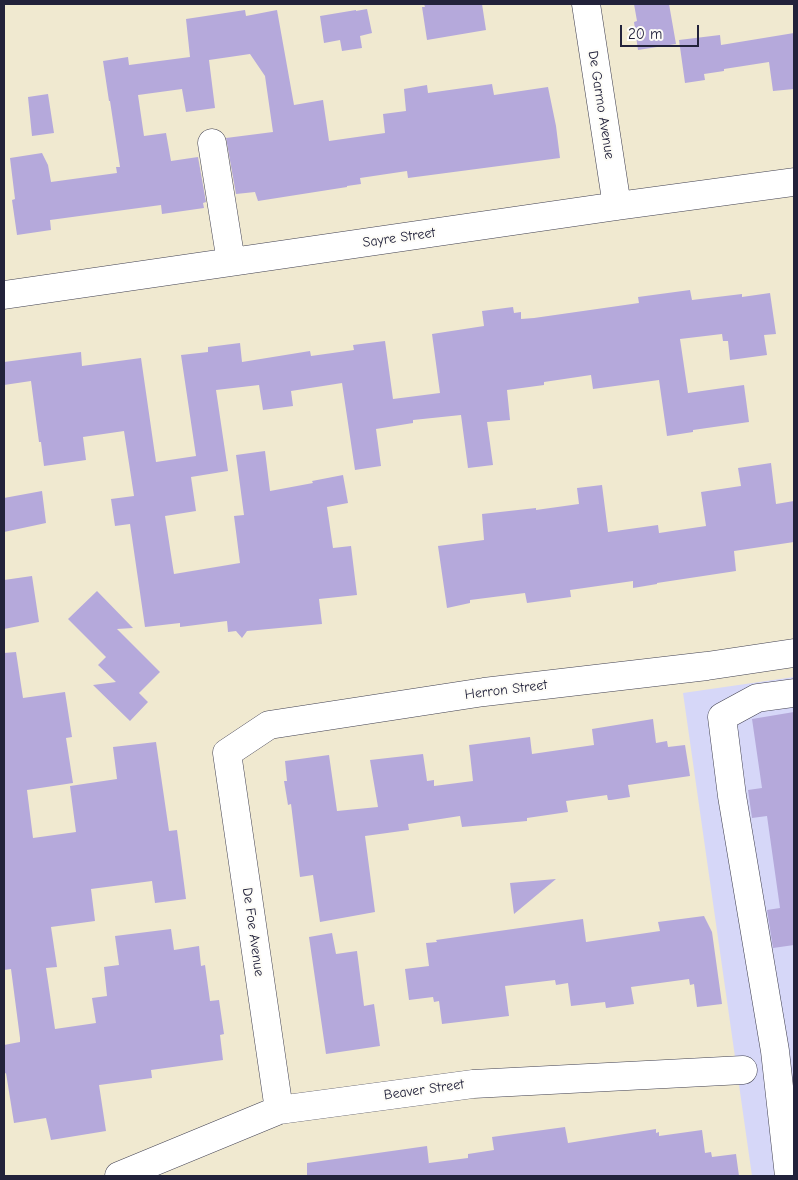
<!DOCTYPE html>
<html>
<head>
<meta charset="utf-8">
<style>
	body { margin:0 }
	#map { position:relative; width:798px; height:1180px; overflow:hidden; background:#f0e9d0; font-family:"Comic Neue",sans-serif }
	canvas { display:block }
	.frame { position:absolute; inset:0; border:5px solid #22223b; pointer-events:none }
	.scale { position:absolute; left:620px; top:25px; width:79px; height:22px; box-sizing:border-box; border:2px solid #22223b; border-top:0; padding-left:6px; font-size:15px; line-height:18px; white-space:nowrap; color:#22223b; -webkit-text-stroke:4px #fdfcf7; paint-order:stroke }
</style>
</head>
<body>
<div id="map">
<canvas width="798" height="1180"></canvas>
<div class="frame"></div>
<div class="scale">20 m</div>
</div>
<script>
const c = document.querySelector('canvas').getContext('2d');
c.lineJoin = 'round';
function paint(path, color) { c.fillStyle = color; c.fill(path, 'evenodd'); }
const toPath = rows => new Path2D(rows.map(r => 'M' + r).join(''));
function trace(path, color, width, dash) { c.strokeStyle = color; c.lineWidth = width; c.lineCap = dash ? 'butt' : 'round'; c.setLineDash(dash || []); c.stroke(path); }
function drawText(font, color, halo, rows, align = 'center') {
  c.font = font + ' "Comic Neue",sans-serif'; c.lineWidth = 4; c.setLineDash([]); c.textBaseline = 'middle'; c.strokeStyle = halo; c.fillStyle = color; for (const [text, x, y, turn = 0] of rows) {
    c.save(); c.translate(x, y); c.rotate((+turn || 0) * Math.PI / 180); c.textAlign = isNaN(turn) ? turn : align; if (halo) c.strokeText(text, 0, 0); c.fillText(text, 0, 0); c.restore();
  }
}
const built = toPath([
	[794,677,794,1176,752,1176,683,693]
]);
const building = toPath([
	[424,4,482,4,486,30,427,40,422,7,425,7],
	[634,4,669,4,676,44,638,50,634,22,637,21],
	[367,9,372,33,360,36,362,48,342,51,340,40,324,43,320,16,356,10,356,11],
	[245,10,246,16,277,10,294,105,323,100,329,141,385,133,383,114,406,111,404,89,427,85,428,93,492,84,494,95,548,87,556,126,560,158,408,178,407,171,360,178,361,184,347,186,347,187,258,201,255,192,236,194,226,138,273,132,265,76,250,54,209,60,215,108,186,112,182,89,138,95,144,136,166,133,171,161,198,157,206,202,203,203,204,208,162,214,161,205,50,220,51,230,17,235,12,200,15,199,10,158,42,153,48,165,51,182,117,173,116,167,120,167,110,101,109,101,103,61,128,57,129,65,190,57,186,19],
	[794,33,794,89,773,91,769,62,724,69,724,71,704,74,705,80,685,83,679,40,720,35,721,45],
	[48,94,54,133,32,136,28,97],
	[690,290,692,300,742,294,742,297,770,293,776,334,764,335,767,355,730,360,728,341,723,341,722,334,680,339,688,393,744,385,749,422,693,430,693,432,667,436,659,380,593,389,591,375,544,382,544,385,507,390,510,420,487,422,493,465,468,468,461,415,413,420,413,423,376,429,381,466,355,470,342,383,291,391,293,406,263,410,259,385,216,390,228,471,191,477,196,511,165,516,174,574,240,563,234,516,244,515,236,455,265,451,270,491,313,483,312,481,343,475,348,503,327,507,333,548,351,546,357,595,319,599,322,624,247,631,242,638,236,631,228,632,227,621,180,627,180,623,145,627,130,524,115,526,111,499,134,496,124,431,83,437,86,460,44,466,41,442,39,442,31,381,4,385,4,362,81,352,82,366,141,358,156,462,196,456,181,355,208,352,208,347,240,343,242,362,310,351,311,356,354,350,353,345,385,341,393,399,440,393,432,334,484,326,482,311,513,307,514,313,521,312,521,319,534,318,639,303,638,297],
	[771,463,776,504,794,501,794,542,734,551,736,571,657,583,657,584,633,588,633,581,570,590,571,597,527,603,525,593,470,600,470,603,447,608,438,546,484,540,482,514,536,508,536,510,579,504,577,488,602,485,608,532,658,525,659,533,706,526,701,492,741,486,738,468],
	[42,491,46,523,4,532,4,498],
	[32,576,39,622,4,629,4,580],
	[97,591,133,628,117,629,160,672,139,693,148,702,130,721,93,685,116,682,98,665,106,657,68,619],
	[16,652,23,698,65,692,72,737,66,738,73,783,27,790,33,838,76,832,70,786,117,779,113,747,156,742,169,831,177,830,186,899,155,903,152,881,91,889,95,921,51,927,57,967,46,968,55,1029,96,1023,92,998,107,996,104,967,119,965,115,936,171,929,174,950,199,946,201,966,205,965,210,1001,219,1000,224,1034,220,1035,223,1060,151,1070,152,1078,99,1085,106,1131,51,1140,46,1118,14,1123,6,1073,4,1074,4,1045,20,1042,20,1038,11,969,4,970,4,653],
	[794,712,794,945,773,948,767,910,780,908,767,816,752,818,748,790,762,788,752,719],
	[653,719,656,743,667,741,668,747,685,745,690,776,628,785,630,797,611,800,608,800,607,795,566,801,568,812,527,818,527,821,462,827,460,816,408,824,409,830,365,836,375,912,320,922,313,875,300,877,291,804,288,805,284,781,287,781,285,761,329,755,337,811,378,807,370,760,423,754,427,781,434,780,434,786,473,781,469,745,530,737,532,754,594,745,592,729],
	[556,879,514,914,510,883],
	[704,916,712,932,722,1004,697,1007,694,984,690,985,689,979,631,987,634,1004,606,1008,605,1002,571,1006,568,983,556,985,555,980,505,986,509,1016,442,1024,439,1001,434,1002,433,997,409,1000,405,969,429,966,426,943,437,942,436,940,583,919,586,942,660,931,658,922],
	[332,933,336,954,357,951,364,1006,374,1004,380,1046,326,1054,309,937],
	[565,1127,568,1143,656,1129,656,1133,659,1132,659,1136,702,1130,705,1153,711,1152,712,1157,736,1154,739,1176,307,1176,307,1163,427,1146,429,1164,429,1163,468,1158,468,1154,494,1150,492,1137]
]);
const minor = toPath([
	[586,4,617,206],
	[212,143,231,262],
	[4,295,617,206,794,182],
	[279,1110,227,753,269,725,484,692,707,666,794,653],
	[119,1176,279,1110,473,1084,743,1070],
	[789,1176,775,1051,732,796,722,717,757,698,794,693]
]);
const streetNames = [
	["De Garmo Avenue",601,105,81],
	["Sayre Street",399,238,-8],
	["Herron Street",506,690,-7],
	["De Foe Avenue",253,932,82],
	["Beaver Street",424,1090,-8]
];
paint(built, '#d6d7f8');
paint(building, '#b5a9db');
trace(minor, '#414051', 29);
trace(minor, '#fff', 28);
drawText('14px', '#22223b', '#fdfcf7', streetNames);
</script>
</body>
</html>
